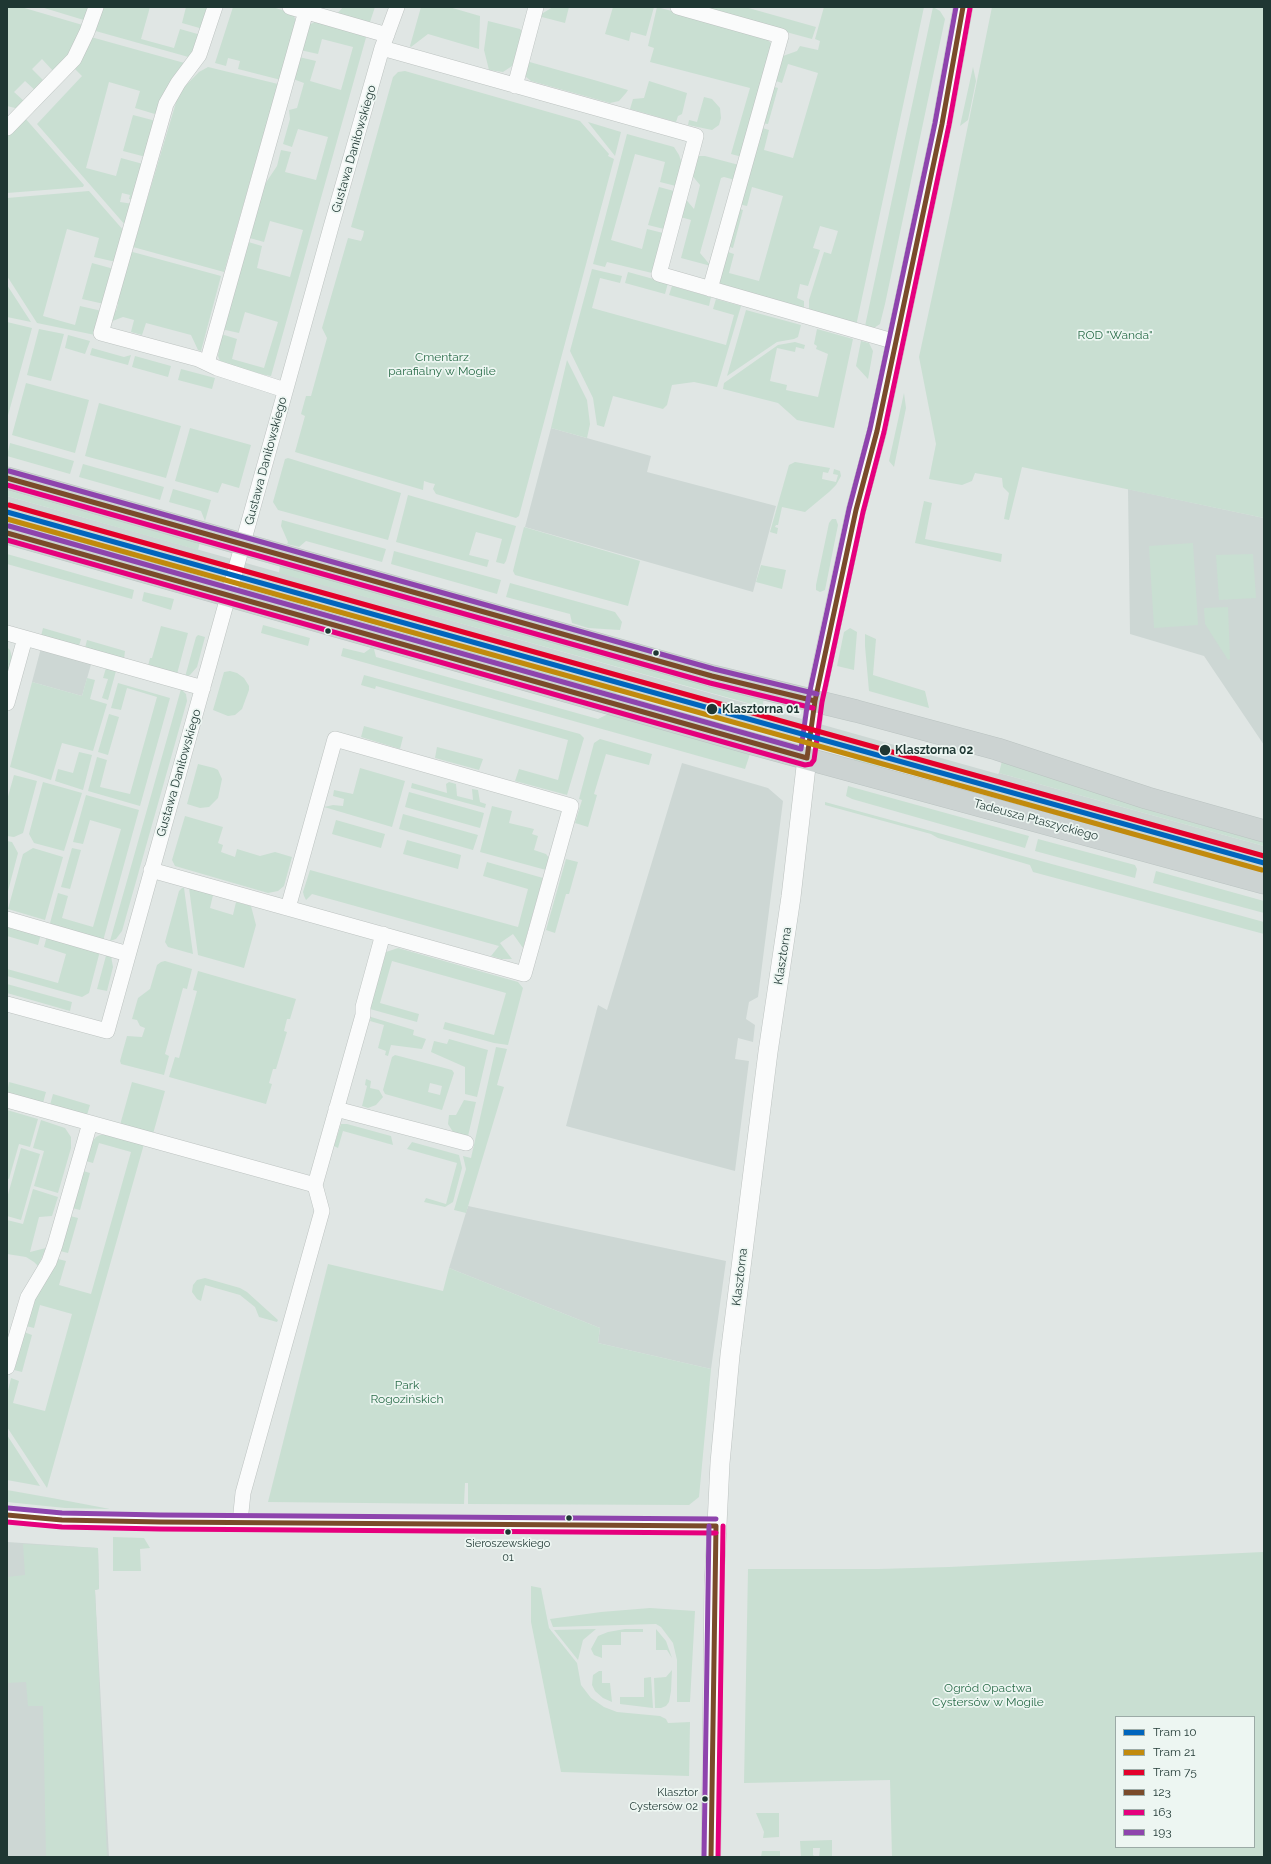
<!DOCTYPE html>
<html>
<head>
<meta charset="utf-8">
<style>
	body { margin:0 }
	#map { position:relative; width:1271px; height:1864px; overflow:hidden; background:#e0e6e4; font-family:Raleway,sans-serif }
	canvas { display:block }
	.frame { position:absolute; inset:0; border:8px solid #1f3733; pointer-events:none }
	.legend { position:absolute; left:1115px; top:1716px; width:140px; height:132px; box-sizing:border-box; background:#edf6f2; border:1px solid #9baaa6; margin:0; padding:5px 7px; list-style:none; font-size:12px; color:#1f3733 }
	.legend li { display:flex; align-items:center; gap:8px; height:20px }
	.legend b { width:20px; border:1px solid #9baaa6 }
</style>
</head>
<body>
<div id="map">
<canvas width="1271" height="1864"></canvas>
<div class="frame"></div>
<ul class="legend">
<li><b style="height:5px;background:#0065bd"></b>Tram 10</li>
<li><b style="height:5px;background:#c18a0d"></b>Tram 21</li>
<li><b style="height:5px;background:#e4002b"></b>Tram 75</li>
<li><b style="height:5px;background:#7a4b2a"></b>123</li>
<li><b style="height:5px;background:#e5007d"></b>163</li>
<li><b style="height:5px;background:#8e44ad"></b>193</li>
</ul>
</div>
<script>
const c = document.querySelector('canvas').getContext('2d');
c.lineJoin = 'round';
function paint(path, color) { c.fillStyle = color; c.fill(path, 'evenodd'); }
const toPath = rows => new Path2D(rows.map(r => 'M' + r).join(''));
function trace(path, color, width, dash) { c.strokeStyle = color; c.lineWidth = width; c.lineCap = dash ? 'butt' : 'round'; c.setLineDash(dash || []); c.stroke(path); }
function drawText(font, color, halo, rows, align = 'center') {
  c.font = font + ' Raleway,sans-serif'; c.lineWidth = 3.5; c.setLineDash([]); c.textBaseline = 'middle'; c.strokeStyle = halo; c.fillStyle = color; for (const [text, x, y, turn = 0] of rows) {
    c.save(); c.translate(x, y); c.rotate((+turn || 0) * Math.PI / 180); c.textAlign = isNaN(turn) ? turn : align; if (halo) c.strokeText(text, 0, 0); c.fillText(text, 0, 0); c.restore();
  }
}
const built = toPath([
	[551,428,651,456,647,472,776,506,753,592,525,527],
	[1128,489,1264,518,1264,745,1204,656,1130,634],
	[7,496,998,774,999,773,1264,846,1264,868,7,517],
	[41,648,92,661,82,696,32,682],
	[682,763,768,788,783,801,758,997,749,1002,746,1019,755,1025,753,1042,738,1038,735,1059,749,1061,735,1171,566,1126,598,1005,607,1010],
	[468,1206,726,1261,711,1369,598,1343,600,1328,449,1268],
	[7,1542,98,1548,99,1589,95,1590,109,1857,7,1857]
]);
const green = toPath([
	[7,7,21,7,86,26,78,44,54,72,42,59,32,69,45,82,36,91,25,81,14,92,25,102,19,109,7,106],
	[41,7,91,7,87,21],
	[100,7,150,7,141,39,174,48,180,29,201,35,192,58,92,30],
	[186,7,209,7,203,29,182,23],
	[233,7,272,7,289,12,294,16,296,22,281,80,238,69,240,61,228,58,226,66,215,63],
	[343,7,375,7,369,25,336,15],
	[421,7,449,7,480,16,479,49,428,34,411,47,410,46],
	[553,7,569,7,565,23,538,16],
	[613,7,654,7,646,36,631,32,629,41,605,34],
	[657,7,763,36,770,42,772,47,742,157,731,154,750,88,650,62,654,48,648,46],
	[694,7,745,7,816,27,812,39],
	[824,7,924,7,856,326,809,313,809,300,824,252,831,254,838,231,820,226,813,248,820,250,808,286,800,284,797,298,804,301,804,312,722,287,718,280,725,251,734,254,729,273,759,281,783,196,752,187,747,206,738,204,759,127,769,130,764,150,793,158,818,73,788,64,782,83,773,80,783,56,797,51,800,46,818,50,820,41,815,39],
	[933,7,940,11,945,19,885,304,880,324,874,328,865,326],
	[992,7,1264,7,1264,518,1022,467,1009,520,1004,519,1009,493,1003,487,1002,478,975,473,972,481,962,485,929,479,936,444,919,357,952,204],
	[488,21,520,29,523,33,516,58,512,66,503,72,489,70,484,50],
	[315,22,367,34,271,376,265,375,226,365,220,361,218,356,221,334,237,339,232,359,264,368,278,322,245,312,239,333,221,329,245,241,262,246,257,268,290,277,303,230,270,221,264,242,246,237,259,193,277,166,281,150,291,152,285,172,316,180,328,137,298,129,292,147,283,144,290,119,289,110,297,108,304,83,293,79,299,57,316,61,310,81,341,90,353,47,322,39,318,54,300,50,308,25],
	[91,37,188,64,158,115,135,108,140,91,109,82,86,168,116,176,121,158,143,164,133,200,129,199,130,195,122,193,120,202,133,204,126,226,37,124,82,76,73,67],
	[526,61,594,80,628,90,626,93,619,101,610,103,531,81,525,76],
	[208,67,278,84,224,272,133,247,177,99,185,86,199,72],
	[973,67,976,81,968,120,960,126],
	[405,71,580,121,609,154,608,156,614,159,519,516,516,518,436,494,433,489,435,484,430,483,424,481,423,490,295,452,305,416,301,414,306,396,311,396,327,338,322,328,348,238,361,241,363,236,364,231,351,227,393,77,398,72],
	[649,81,687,93,682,114,678,116,676,122,630,109,633,99,644,98],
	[771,86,778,88,768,124,761,123],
	[704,97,712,99,720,108,721,118,719,125,712,130,688,125,689,120,697,122],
	[133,115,156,121,146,157,123,151],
	[24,117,84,185,83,187,7,193,7,134],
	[588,122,621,132,615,156],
	[627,134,674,147,679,155,682,164,676,186,660,182,665,162,635,154,611,240,642,249,647,229,663,233,652,273,607,262,605,267,593,264],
	[694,156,705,156,739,165,735,180,724,177,721,178,700,253,711,266,681,258,691,220,677,216,683,196,694,209,700,185,690,173],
	[659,187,674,191,664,229,648,225],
	[89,191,124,231,116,262,94,257,99,238,67,229,43,316,75,325,80,306,102,311,95,335,37,323,7,276,7,198],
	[737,208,743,210,733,248,726,246],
	[129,251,221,276,201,351,198,350,191,335,146,323,142,335,131,332,134,320,123,317,110,322,112,310,116,311,118,304,114,303],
	[92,263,114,269,104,304,82,299],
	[592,269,622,276,620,283,600,278,592,308,726,345,734,315,713,309,716,299,741,306,717,387,694,382,672,385,667,405,663,409,613,396,604,427,597,425,593,398,570,351],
	[628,272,668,283,665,294,625,283],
	[7,285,31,322,7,317],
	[672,286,711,297,709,306,669,295],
	[746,310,801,325,798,337,794,339,777,342,727,376],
	[7,322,32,328,7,419],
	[39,329,64,334,51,381,27,375],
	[817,329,853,339,834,428,797,420,778,403,723,389,724,383,778,345,795,342,805,345,804,349,796,347,795,352,777,348,770,381,787,385,786,390,818,397,828,354,816,349,817,346,814,344],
	[68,335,90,341,85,354,65,348],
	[861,341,869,343,873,351,868,379,856,366],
	[92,348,124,357,131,355,128,365,90,355],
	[135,356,171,366,168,377,132,367],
	[567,360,587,400,590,424,587,438,551,428],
	[181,369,215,378,212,389,178,380],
	[26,383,89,400,75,453,12,435],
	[904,393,906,408,894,467,889,461],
	[99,403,181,426,166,478,85,456],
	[190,428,251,445,239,488,222,483,218,493,175,481],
	[10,443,74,461,70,474,7,456],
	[288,458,401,493,388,540,278,510,273,502,285,459],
	[795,462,830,468,828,473,823,472,822,479,836,482,838,475,833,474,834,469,840,471,841,476,836,485,829,492,805,512,782,507,778,525,776,525,775,527,778,528,777,534,770,532,789,465],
	[83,464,164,487,160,500,79,477],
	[173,489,211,500,205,521,201,511,169,502],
	[7,490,168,535,200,542,198,550,7,496],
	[408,495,516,526,506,561,504,564,496,562,502,539,476,532,469,555,489,560,487,567,396,542],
	[924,501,932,503,925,539,1002,554,1001,562,915,543],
	[7,517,193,568,190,575,150,562,7,522],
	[832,519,836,519,838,525,825,590,820,592,816,590,816,585,829,523],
	[282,520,386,549,382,562,306,541,299,547,287,544,288,542,281,526],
	[524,527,640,561,628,606,515,575,513,571],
	[1193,543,1198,625,1154,628,1149,546],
	[394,551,501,580,497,594,391,564],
	[7,554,134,590,132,599,7,564],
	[1253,554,1256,598,1219,600,1216,555],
	[280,565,313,575,725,691,764,699,762,707,279,573],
	[761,565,786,570,782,589,756,582],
	[510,583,615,612,622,622,620,630,588,628,572,623,570,614,506,597],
	[273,590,274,591,618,688,616,694,302,604,271,597],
	[144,592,174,599,171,610,142,601],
	[1228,607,1230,659,1228,660,1205,624,1204,608],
	[263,625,310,638,308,646,261,633],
	[161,626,188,633,177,674,148,666,150,658,152,658],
	[43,628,81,639,79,646,41,636],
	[850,628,857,632,854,670,837,666,844,632],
	[865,634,876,639,873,675,925,691,929,708,869,691,865,646],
	[198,635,205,637,197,667,190,675,185,677,196,637],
	[87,640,125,651,124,659,85,648],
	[7,647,10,650,12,657,7,680],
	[343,648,364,653,371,648,374,649,376,657,598,719,608,714,750,754,745,769,341,656],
	[106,668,116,671,108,700,102,698,108,679,103,678],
	[230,671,237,673,244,678,249,686,249,690,242,709,235,715,228,716,213,710,224,672],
	[364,675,580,734,584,738,567,795,515,781,519,769,558,780,568,740,376,686,375,689,361,685],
	[87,678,95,680,90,699,107,704,93,751,62,743,51,780,10,767,32,682,82,696],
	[118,683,170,698,140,806,88,791,97,757,107,760,100,787,130,794,157,697,127,688,121,710,111,708],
	[181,689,186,694,187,701,122,931,116,939,110,941],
	[109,714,119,717,108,755,98,752],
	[364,726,403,737,400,749,361,737],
	[600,739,652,754,649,765,606,754,594,794,597,795,588,827,575,823,582,800,579,799,594,743],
	[437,747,483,759,479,770,435,758],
	[79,752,92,755,83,790,55,781,58,769,73,773],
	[855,754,1264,868,1264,872,892,769,853,761],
	[1002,761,1158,813,1264,842,1264,846,999,773],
	[198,764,214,768,218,770,222,779,218,798,209,807,200,808,187,804],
	[360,768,405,781,392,827,324,807,333,805,343,806,344,799,333,796,334,790,353,794],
	[14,775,37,781,23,833,14,837,7,836,7,800],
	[43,782,82,793,64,851,34,843,29,834],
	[449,782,456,784,457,796,473,800,472,789,478,790,480,802,486,804,485,808,411,788,412,783,447,793,446,784],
	[848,786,1029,836,1025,848,852,799,846,796],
	[409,792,484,813,480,828,405,807],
	[86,795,139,810,103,941,49,927,58,893,68,896,62,918,93,927,121,829,90,820,83,844,73,842],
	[825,802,1264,922,1264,934,1033,872,1030,865,938,838,931,834,825,805],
	[492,806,512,811,509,823,534,829,532,834,538,836,534,850,546,854,549,858,546,870,480,852],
	[403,814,478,835,473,850,399,829],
	[185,816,223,827,218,843,223,845,221,852,235,857,237,849,260,856,275,852,292,857,284,886,278,891,268,893,175,866,172,860],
	[336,820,385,834,381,848,332,834],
	[1038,839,1135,865,1137,869,1135,878,1035,851],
	[407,840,461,855,458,869,403,854],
	[7,841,12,842,18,853,7,895],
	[33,848,63,857,45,920,8,909,23,854],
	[72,848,81,850,70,889,61,887],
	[566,859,578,862,569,894,566,894,555,933,546,930],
	[487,862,543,878,523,948,513,934,500,943,512,959,501,959,491,956,499,946,312,894,306,900,304,896,303,892,310,870,518,927,528,889,483,876],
	[1156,871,1264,901,1264,913,1153,883],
	[182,888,184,888,193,954,168,947,165,942,179,891],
	[189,888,213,895,210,908,233,915,236,902,251,906,256,925,244,968,198,955],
	[7,925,41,934,38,945,7,936],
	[47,936,100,951,89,993,82,997,7,976,7,969,58,983,66,954,44,947],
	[398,948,518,982,523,988,508,1045,494,1043,443,1029,445,1022,494,1035,506,993,392,961,380,1003,419,1014,417,1022,370,1009,386,952],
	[107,952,111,956,113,967,107,991,97,989],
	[165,961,192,969,187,989,183,988,165,1054,169,1056,164,1075,121,1064,120,1061,127,1036,142,1037,145,1028,140,1026,137,1020,132,1019,138,998,150,989,157,965,161,962],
	[198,971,296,999,290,1019,287,1019,284,1031,287,1032,276,1069,273,1069,269,1083,272,1084,266,1104,169,1077,175,1057,179,1058,197,991,193,990],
	[7,984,72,1002,70,1011,7,993],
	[371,1017,414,1030,413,1035,426,1039,422,1049,391,1045,388,1056,385,1055,386,1051,378,1048,384,1025,370,1021],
	[449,1039,488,1050,477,1097,465,1094,465,1067,431,1052,434,1041,447,1044],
	[496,1047,507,1049,497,1085,504,1087,466,1213,454,1210,466,1169,463,1156,471,1158],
	[395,1055,452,1070,454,1073,442,1110,385,1094,383,1090,392,1057],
	[430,1083,442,1086,440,1095,428,1092],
	[366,1079,371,1081,370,1088,379,1090,383,1097,376,1105,368,1108,362,1106,367,1086,365,1085],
	[9,1082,46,1092,43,1103,7,1093],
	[132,1082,165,1091,153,1134,120,1125],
	[53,1094,90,1105,87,1115,50,1105],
	[464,1100,476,1102,468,1136,453,1132,448,1124,449,1115,456,1115],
	[7,1110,38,1119,30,1147,19,1144,9,1179,7,1178],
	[41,1120,65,1128,71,1137,71,1148,58,1193,34,1186,44,1151,33,1148],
	[341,1124,347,1124,391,1136,393,1145,343,1131,338,1148,334,1146],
	[100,1135,106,1135,144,1144,47,1488,7,1427,7,1395,11,1378,19,1381,13,1403,45,1411,72,1314,40,1305,34,1328,26,1326,34,1300,58,1259,66,1261,59,1285,91,1294,131,1152,99,1143,93,1163,86,1161,92,1142,96,1137],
	[412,1142,459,1155,462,1168,453,1202,445,1207,424,1202,426,1198,446,1204,457,1163,407,1149],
	[21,1148,40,1154,21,1220,7,1216,7,1198],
	[83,1171,90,1173,80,1210,72,1208],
	[33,1189,58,1197,52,1216,39,1217,30,1252,46,1248,38,1266,34,1262,26,1257,7,1254,7,1220,23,1224],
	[70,1216,78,1218,68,1253,60,1251],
	[328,1264,443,1291,449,1268,600,1328,598,1343,711,1369,699,1497,689,1505,468,1504,468,1483,465,1483,464,1504,268,1502],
	[205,1278,240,1288,247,1292,278,1320,277,1322,259,1317,255,1307,240,1295,205,1285,201,1301,197,1299,192,1292,193,1285,197,1280],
	[24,1332,32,1335,22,1372,14,1370],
	[7,1435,40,1486,7,1480],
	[7,1490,52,1498,110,1509,65,1508,7,1502],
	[113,1537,144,1538,150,1548,140,1549,141,1571,113,1571],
	[23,1544,98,1548,99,1589,95,1590,107,1857,46,1857,43,1706,28,1706,26,1682,7,1683,7,1577,25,1575],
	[1263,1552,1264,1857,892,1857,890,1780,744,1783,748,1569,878,1569,949,1567],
	[1116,1717,1254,1717,1254,1847,1116,1847],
	[531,1586,541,1588,549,1628,577,1663,581,1685,591,1698,604,1707,617,1712,660,1716,666,1719,668,1723,690,1722,689,1776,561,1772,531,1622],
	[650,1608,695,1611,690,1702,677,1702,677,1660,673,1643,661,1627,656,1624,553,1627,550,1619,601,1612],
	[596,1629,583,1640,578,1660,554,1630],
	[625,1629,643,1629,643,1632,621,1632,621,1645,602,1645,602,1658,594,1655,591,1649,598,1636,608,1632],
	[656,1629,666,1641,672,1658,667,1650,656,1650],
	[672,1670,671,1691,669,1702,666,1706,661,1708,655,1708,654,1678,666,1677],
	[599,1671,602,1671,602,1683,610,1683,612,1702,603,1698,595,1691,592,1685,593,1675],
	[651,1677,653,1708,620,1704,620,1697,644,1697,644,1678],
	[756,1813,779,1813,779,1837,763,1838,764,1832],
	[832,1840,832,1857,819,1857,820,1848,813,1848,813,1855,815,1857,801,1857,800,1841],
	[762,1851,780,1851,780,1857,761,1857]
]);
const minor = toPath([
	[215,7,199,55,178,83,166,104,101,333,198,359,217,368,285,390],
	[290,7,387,35],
	[678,7,781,36,710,289],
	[382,48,696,136,659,274,896,342],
	[515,86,536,7],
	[7,128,74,59,87,32,96,7],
	[207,363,306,11],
	[7,633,203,688],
	[7,703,25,638],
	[151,870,524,974,571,806,335,739,288,908],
	[7,919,128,954],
	[7,1004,107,1031,331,227,382,48,397,7],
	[7,1100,315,1185],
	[336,1109,466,1143],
	[7,1367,28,1297,49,1262,55,1245,90,1123],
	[7,1515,62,1520,160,1522,716,1526],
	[240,1522,243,1493,322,1211,315,1185,363,1015,363,1007,383,934]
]);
const tertiary = toPath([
	[711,1857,714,1586,720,1463,730,1355,768,1052,791,897,807,758,815,701,824,658,856,510,877,431,942,124,963,7]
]);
const primary = toPath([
	[7,478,712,676,856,711,997,749,1147,798,1264,831],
	[7,533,753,744,1264,883]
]);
const bus1 = toPath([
	[7,478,712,676,815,701],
	[7,533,807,758,815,701,856,510,877,431,942,124,963,7],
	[7,1515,62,1520,160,1522,716,1526],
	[711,1857,716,1526]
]);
const bus2 = toPath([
	[7,485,710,683,813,708],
	[7,540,805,765,811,764,814,760,822,702,863,512,884,432,949,125,970,8],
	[7,1522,62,1527,160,1529,716,1533],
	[718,1857,723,1526]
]);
const bus3 = toPath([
	[9,471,714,669,817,694],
	[9,526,801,749,808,700,849,509,870,429,935,123,956,7],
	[8,1508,62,1513,160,1515,716,1519],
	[704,1857,709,1526]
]);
const tram1 = toPath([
	[7,512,1264,863]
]);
const tram2 = toPath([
	[7,519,1262,870]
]);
const tram3 = toPath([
	[9,505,1264,856]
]);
const markers = [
	[328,631,3.5,"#1f3733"],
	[656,653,3.5,"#1f3733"],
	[712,709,6,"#1f3733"],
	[885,750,6,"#1f3733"],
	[569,1518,3.5,"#1f3733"],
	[508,1532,3.5,"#1f3733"],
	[705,1799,3.5,"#1f3733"]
];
const busNames = [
	["Sieroszewskiego",508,1544],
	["01",508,1558],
	["Klasztor",698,1793,"right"],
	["Cystersów 02",698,1807,"right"]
];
const streetNames = [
	["Gustawa Daniłowskiego",354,149,-74],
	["Gustawa Daniłowskiego",266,461,-75],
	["Gustawa Daniłowskiego",179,773,-74],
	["Tadeusza Ptaszyckiego",1036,820,15],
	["Klasztorna",783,956,-81],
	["Klasztorna",740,1277,-83]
];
const parkNames = [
	["ROD \"Wanda\"",1115,335],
	["Cmentarz",442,357],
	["parafialny w Mogile",442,371],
	["Park",407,1385],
	["Rogozińskich",407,1399],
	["Ogród Opactwa",988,1688],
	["Cystersów w Mogile",988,1702]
];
const stopNames = [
	["Klasztorna 01",722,709],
	["Klasztorna 02",895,750]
];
paint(built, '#cdd7d4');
paint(green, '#c9dfd2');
trace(minor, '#bdc3c1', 16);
trace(tertiary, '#bdc3c1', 20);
trace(primary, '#bac3c1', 23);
trace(minor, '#fafbfb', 15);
trace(tertiary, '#fafbfb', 19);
trace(primary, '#ccd3d2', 22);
trace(bus1, '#7a4b2a', 5);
trace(bus2, '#e5007d', 5);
trace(bus3, '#8e44ad', 5);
trace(tram1, '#0065bd', 5);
trace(tram2, '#c18a0d', 5);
trace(tram3, '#e4002b', 5);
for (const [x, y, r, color] of markers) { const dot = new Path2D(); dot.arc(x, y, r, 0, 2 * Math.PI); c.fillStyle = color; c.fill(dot); trace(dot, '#edf6f2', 1.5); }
drawText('11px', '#1f3733', '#edf6f2', busNames);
drawText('12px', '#1f3733', '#edf6f2', streetNames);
drawText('12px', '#2b6d4a', '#edf6f2', parkNames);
drawText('bold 12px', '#1f3733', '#edf6f2', stopNames, 'left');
</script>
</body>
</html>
